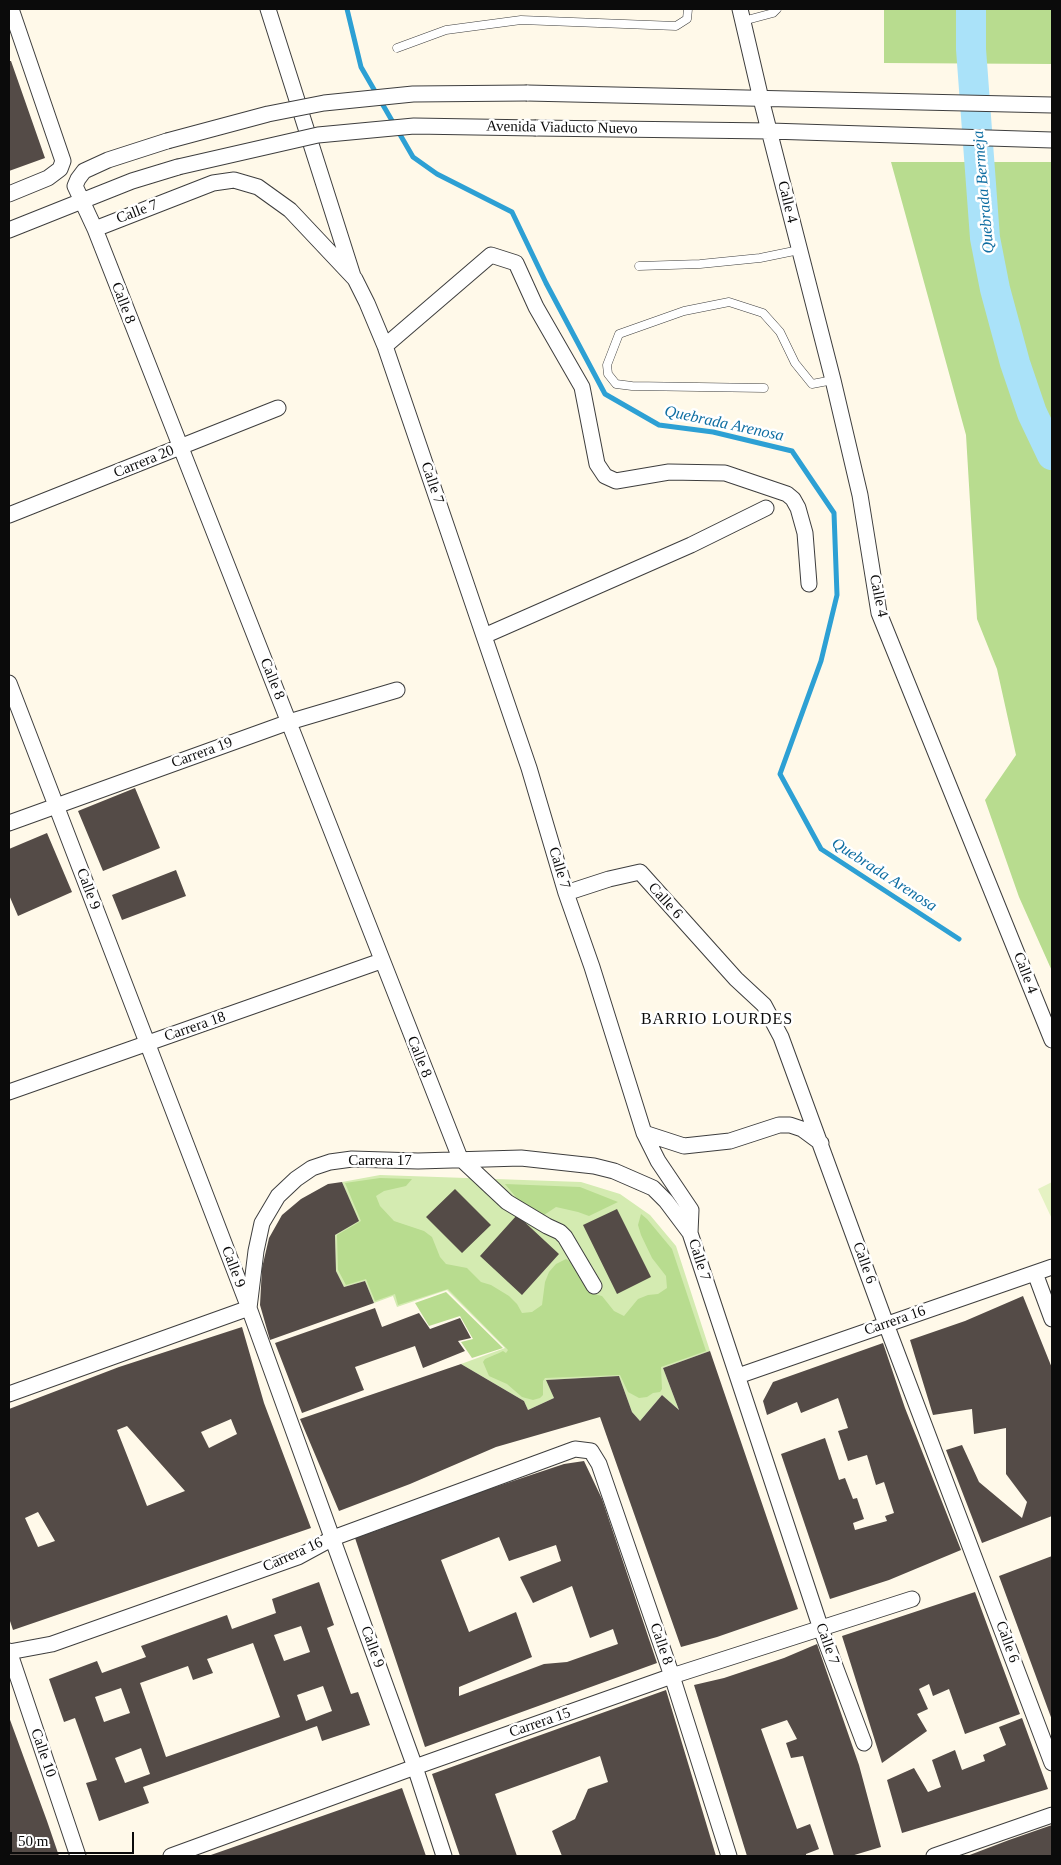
<!DOCTYPE html>
<html>
<head>
<meta charset="utf-8">
<style>
	body { margin:0 }
	#map { position:relative; width:1061px; height:1865px; overflow:hidden; background:#fff9e9; font-family:"Times New Roman",serif }
	canvas { display:block }
	.frame { position:absolute; inset:0; border:10px solid #0b0b0b; pointer-events:none }
	.scale { position:absolute; left:10px; top:1832px; width:124px; height:22px; box-sizing:border-box; border:2px solid #0b0b0b; border-top:0; padding-left:6px; font-size:15px; line-height:18px; white-space:nowrap; color:#0b0b0b; -webkit-text-stroke:4px #fff; paint-order:stroke }
</style>
</head>
<body>
<div id="map">
<canvas width="1061" height="1865"></canvas>
<div class="frame"></div>
<div class="scale">50 m</div>
</div>
<script>
const c = document.querySelector('canvas').getContext('2d');
c.lineJoin = 'round';
function paint(path, color) { c.fillStyle = color; c.fill(path, 'evenodd'); }
const toPath = rows => new Path2D(rows.map(r => 'M' + r).join(''));
function trace(path, color, width, dash) { c.strokeStyle = color; c.lineWidth = width; c.lineCap = dash ? 'butt' : 'round'; c.setLineDash(dash || []); c.stroke(path); }
function drawText(font, color, halo, rows, align = 'center') {
  c.font = font + ' "Times New Roman",serif'; c.lineWidth = 5; c.setLineDash([]); c.textBaseline = 'middle'; c.strokeStyle = halo; c.fillStyle = color; for (const [text, x, y, turn = 0] of rows) {
    c.save(); c.translate(x, y); c.rotate((+turn || 0) * Math.PI / 180); c.textAlign = isNaN(turn) ? turn : align; if (halo) c.strokeText(text, 0, 0); c.fillText(text, 0, 0); c.restore();
  }
}
const green = toPath([
	[380,1175,581,1182,620,1194,650,1215,676,1246,710,1351,663,1368,679,1410,662,1395,640,1421,632,1412,619,1376,547,1380,554,1398,528,1410,524,1401,461,1364,505,1348,447,1290,397,1307,393,1296,374,1303,365,1281,344,1287,336,1271,335,1235,358,1221,342,1182]
]);
const forest = toPath([
	[884,9,1052,9,1052,64,884,63],
	[891,162,1052,162,1052,971,1019,897,985,800,1016,755,997,669,977,619,966,435],
	[380,1178,412,1179,406,1186,384,1191,376,1196,380,1206,394,1221,424,1231,432,1237,440,1257,446,1264,467,1268,481,1282,491,1285,509,1296,517,1304,522,1313,532,1312,542,1305,545,1282,549,1272,556,1264,566,1259,575,1264,590,1293,602,1296,614,1311,624,1316,638,1299,648,1295,658,1294,667,1288,666,1276,652,1258,641,1235,638,1225,641,1214,647,1219,672,1249,706,1351,661,1367,662,1389,660,1392,653,1393,647,1397,639,1398,628,1392,620,1375,545,1378,543,1381,543,1395,540,1398,533,1400,522,1397,507,1384,489,1376,483,1362,485,1359,499,1353,503,1351,506,1353,508,1350,448,1289,398,1305,395,1294,375,1301,366,1279,346,1285,338,1270,337,1235,361,1221,345,1183],
	[505,1184,580,1187,618,1202,589,1216,578,1212,556,1207,544,1215,537,1217,520,1202],
	[446,1292,503,1348,472,1358,461,1342,473,1339,460,1316,429,1326,415,1303]
]);
const pitch = toPath([
	[1052,1182,1052,1219,1038,1189]
]);
const stream = toPath([
	[347,9,361,67,413,157,437,174,512,212,546,283,605,394,659,425,713,432,792,451,834,513,837,595,821,661,780,774,821,849,959,939]
]);
const river = toPath([
	[971,9,971,49,985,238,995,289,1015,363,1032,413,1052,455]
]);
const building = toPath([
	[9,61,11,61,45,158,9,171],
	[135,788,160,848,103,871,78,811],
	[47,833,72,892,18,916,9,895,9,849],
	[176,870,186,896,122,920,112,895],
	[342,1182,359,1221,335,1235,336,1271,344,1287,365,1281,374,1303,270,1340,260,1305,262,1268,269,1238,282,1215,301,1199,328,1184],
	[455,1189,491,1225,462,1253,426,1217],
	[617,1209,651,1277,617,1294,583,1225],
	[517,1215,559,1254,522,1295,480,1256],
	[1023,1296,1052,1368,1052,1516,982,1543,946,1450,962,1445,979,1482,1022,1518,1027,1502,1006,1474,1006,1428,974,1434,972,1409,933,1415,910,1340,965,1321],
	[375,1308,382,1327,419,1313,430,1329,460,1318,471,1338,458,1341,465,1351,423,1368,415,1346,355,1367,364,1390,302,1413,275,1343],
	[242,1327,264,1403,311,1528,13,1630,9,1618,9,1409,119,1367],
	[231,1419,237,1434,209,1448,201,1432],
	[127,1426,185,1491,147,1506,117,1430],
	[38,1512,55,1541,38,1547,25,1518],
	[883,1343,905,1408,961,1550,889,1580,830,1599,781,1454,825,1438,839,1480,845,1478,853,1499,857,1498,864,1519,853,1523,855,1530,887,1521,885,1516,894,1513,884,1482,876,1485,867,1455,848,1461,838,1431,848,1428,838,1398,801,1413,797,1402,767,1415,763,1401,773,1382],
	[710,1351,798,1609,717,1637,681,1647,600,1417,496,1447,410,1484,339,1511,300,1419,461,1364,524,1401,528,1410,554,1398,546,1380,619,1376,632,1412,640,1421,662,1395,679,1410,663,1368],
	[584,1461,602,1499,657,1663,425,1747,355,1538,384,1528,414,1514,564,1464],
	[499,1537,509,1561,556,1545,561,1561,520,1577,533,1603,572,1586,590,1638,613,1629,618,1644,567,1662,544,1664,459,1696,459,1687,532,1657,516,1612,469,1632,441,1560],
	[1052,1556,1052,1720,999,1576],
	[319,1582,334,1625,327,1628,351,1694,358,1692,370,1725,322,1741,317,1726,143,1787,149,1803,99,1821,86,1783,97,1780,75,1718,64,1722,49,1679,97,1661,102,1673,146,1657,141,1646,227,1615,232,1629,276,1613,272,1599],
	[301,1626,310,1652,284,1661,274,1635],
	[253,1643,280,1717,166,1757,140,1683,188,1666,193,1680,213,1673,207,1659],
	[323,1686,332,1711,306,1721,297,1695],
	[121,1688,130,1713,104,1722,95,1697],
	[141,1748,150,1774,125,1783,115,1758],
	[975,1592,1020,1714,965,1734,949,1689,933,1696,929,1684,919,1689,928,1709,917,1714,927,1731,882,1763,842,1636],
	[817,1644,859,1765,881,1847,851,1856,834,1856,803,1756,791,1758,786,1743,797,1739,787,1720,761,1729,797,1829,810,1824,819,1849,806,1854,806,1856,747,1856,694,1685,724,1678,784,1658],
	[666,1690,716,1856,562,1856,552,1831,575,1819,588,1789,608,1782,600,1756,495,1794,517,1856,460,1856,432,1774],
	[9,1717,47,1821,59,1856,9,1856],
	[1022,1718,1048,1789,902,1833,887,1780,914,1768,928,1792,941,1787,932,1760,955,1750,962,1770,985,1761,983,1755,1006,1745,999,1727],
	[402,1788,426,1856,208,1856,228,1849],
	[1052,1825,1052,1856,967,1856,1009,1840]
]);
const service = toPath([
	[743,21,773,13,777,9],
	[397,48,446,30,521,20,676,26,687,19,688,9],
	[639,266,700,264,760,258,799,250],
	[764,388,632,386,616,384,608,374,607,365,619,334,684,311,729,302,763,313,780,332,795,363,812,384,833,380]
]);
const minor = toPath([
	[268,9,353,276],
	[740,9,761,99,833,380,860,495,879,613,1052,1040],
	[527,93,1052,105],
	[536,128,770,131,1052,140],
	[167,141,108,160,84,171,78,179,75,186,95,229,460,1158,507,1202,547,1226,560,1232,565,1237,594,1286],
	[9,194,48,178,60,169,63,161,11,9],
	[95,229,213,183,234,180,258,187,290,210,355,279,367,303,385,346,529,768,566,893,592,967,644,1133,658,1161,691,1210,690,1233,821,1629,864,1743],
	[9,230,132,181,178,167],
	[385,346,491,255,516,263,536,307,582,387,597,464,605,476,616,481,669,472,725,473,787,494,793,499,798,508,805,533,809,584],
	[9,515,278,408],
	[484,636,691,545,766,508],
	[9,683,249,1308,415,1767,444,1856],
	[9,823,289,722,397,690],
	[566,893,609,879,640,872,736,979,764,1005,781,1037,886,1324,1052,1763],
	[9,1092,381,961],
	[644,1133,684,1146,730,1141,779,1125,790,1125,802,1129,821,1143],
	[1035,1273,1052,1319],
	[738,1376,1052,1267],
	[9,1394,249,1308,256,1251,262,1223,278,1196,296,1179,312,1168,330,1162,352,1159,418,1161,521,1158,594,1166,614,1171,653,1188,666,1201,690,1233],
	[9,1651,78,1856],
	[9,1652,52,1644,298,1557,333,1538,575,1449,591,1451,599,1464,672,1676,729,1856],
	[171,1856,415,1767,672,1676,912,1599],
	[934,1856,1052,1815]
]);
const minorBridge = toPath([
	[167,141,268,114,324,103,413,94,527,93],
	[178,167,318,135,414,126,536,128]
]);
const streetNames = [
	["Avenida Viaducto Nuevo",562,128,1],
	["Calle 4",787,202,76],
	["Calle 7",137,212,-21],
	["Calle 8",123,303,69],
	["Carrera 20",144,462,-22],
	["Calle 7",432,483,71],
	["Calle 4",878,596,78],
	["Calle 8",272,679,68],
	["Carrera 19",202,753,-20],
	["Calle 7",559,868,73],
	["Calle 9",88,889,69],
	["Calle 6",665,901,48],
	["Calle 4",1025,973,69],
	["Carrera 18",195,1027,-19],
	["Calle 8",419,1057,68],
	["Carrera 17",380,1161],
	["Calle 7",699,1260,72],
	["Calle 6",864,1263,70],
	["Calle 9",233,1267,69],
	["Carrera 16",895,1321,-19],
	["Carrera 16",293,1555,-24],
	["Calle 6",1007,1642,70],
	["Calle 8",661,1644,71],
	["Calle 7",827,1644,70],
	["Calle 9",372,1647,70],
	["Carrera 15",540,1723,-19],
	["Calle 10",43,1753,71]
];
const waterNames = [
	["Quebrada Bermeja",984,192,-95],
	["Quebrada Arenosa",724,424,12],
	["Quebrada Arenosa",884,875,33]
];
const neighbourhoodNames = [
	["BARRIO LOURDES",717,1020]
];
paint(green, '#d4ebb1');
paint(forest, '#b8dc8f');
paint(pitch, '#e5f2c3');
trace(stream, '#2da0d4', 5);
trace(river, '#aae2f9', 30);
paint(building, '#544b47');
trace(service, '#3e3e3e', 9);
trace(minor, '#3e3e3e', 17);
trace(service, '#fff', 8);
trace(minor, '#fff', 15);
trace(minorBridge, '#3e3e3e', 17, []);
trace(minorBridge, '#fff', 15);
drawText('15px', '#0b0b0b', '#fff', streetNames);
drawText('italic 16px', '#0f6ea2', '#fff', waterNames);
c.letterSpacing = '1px';
drawText('16px', '#0b0b0b', '#fff', neighbourhoodNames);
c.letterSpacing = '0px';
</script>
</body>
</html>
